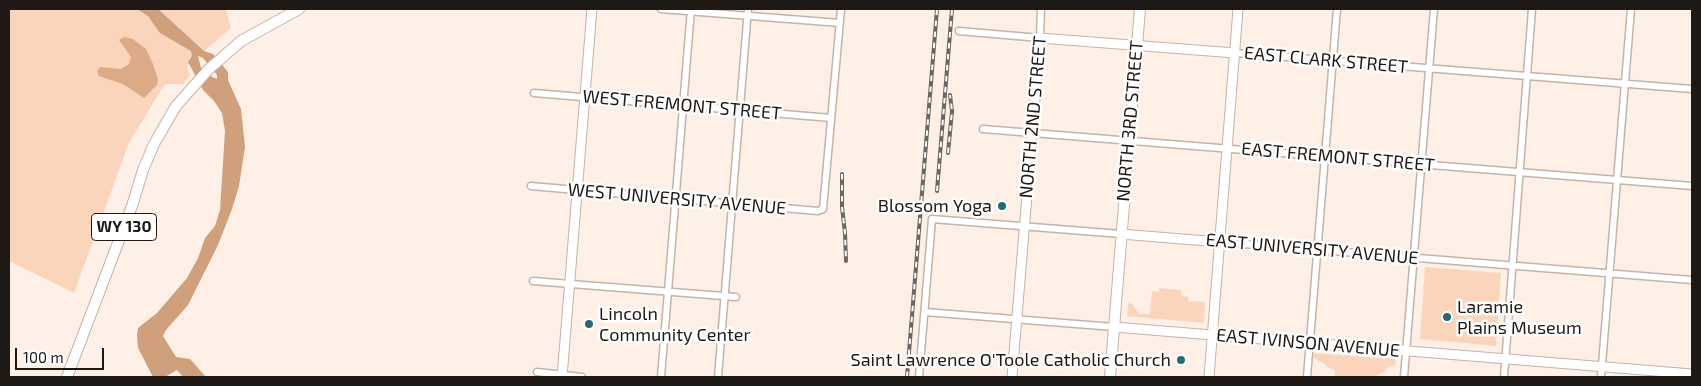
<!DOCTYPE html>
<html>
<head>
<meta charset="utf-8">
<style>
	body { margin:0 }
	#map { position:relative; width:1701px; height:386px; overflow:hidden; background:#fef0e7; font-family:"Exo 2",sans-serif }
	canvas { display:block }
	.frame { position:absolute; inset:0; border:10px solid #1f1915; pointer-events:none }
	.scale { position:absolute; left:15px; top:348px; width:89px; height:22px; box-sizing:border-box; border:2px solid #1f1915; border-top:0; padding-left:6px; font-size:15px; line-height:18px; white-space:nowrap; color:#1f1915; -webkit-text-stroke:4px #fff; paint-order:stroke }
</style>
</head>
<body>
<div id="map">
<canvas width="1701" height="386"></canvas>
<div class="frame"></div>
<div class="scale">100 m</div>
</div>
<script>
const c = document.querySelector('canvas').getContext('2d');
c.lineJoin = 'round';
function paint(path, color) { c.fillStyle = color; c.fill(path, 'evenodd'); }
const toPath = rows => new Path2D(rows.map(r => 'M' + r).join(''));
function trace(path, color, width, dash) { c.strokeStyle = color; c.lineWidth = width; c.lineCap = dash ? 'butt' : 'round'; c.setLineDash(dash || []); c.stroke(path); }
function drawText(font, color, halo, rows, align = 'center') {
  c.font = font + ' "Exo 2",sans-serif'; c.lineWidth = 5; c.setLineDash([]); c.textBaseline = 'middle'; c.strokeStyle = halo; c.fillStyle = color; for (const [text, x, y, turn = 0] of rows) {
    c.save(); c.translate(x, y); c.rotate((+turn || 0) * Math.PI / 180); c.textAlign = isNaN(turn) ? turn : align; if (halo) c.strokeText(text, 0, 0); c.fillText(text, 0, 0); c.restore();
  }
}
const green = toPath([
	[9,9,226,9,228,17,231,28,187,66,190,75,183,84,165,84,129,143,74,293,9,261],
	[1425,267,1501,273,1496,346,1420,339],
	[1159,288,1181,290,1181,296,1189,297,1188,301,1205,302,1204,323,1127,316,1128,303,1132,304,1139,314,1150,314,1152,291,1159,292],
	[1314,353,1395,359,1396,365,1388,367,1385,372,1377,375,1378,377,1335,377,1335,370,1327,367,1325,364,1313,358]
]);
const forest = toPath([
	[124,37,133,39,146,49,153,64,158,79,157,85,144,98,123,84,99,76,97,71,100,67,121,69,129,64,131,57,119,40]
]);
const water = toPath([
	[137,9,158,9,204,51,213,54,228,72,228,80,241,109,245,147,239,186,232,209,218,245,188,305,166,330,163,336,176,357,190,359,206,377,183,377,177,370,165,377,153,377,138,348,137,335,138,328,157,313,187,278,198,258,205,238,215,226,220,210,225,131,222,113,214,101,203,90,188,62,192,56,191,51,160,33,148,16],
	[198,56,203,58,217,75,217,79,208,75,201,68]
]);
const street = toPath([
	[661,9,840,23],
	[959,31,1040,38,1041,9],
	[1235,53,1692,89],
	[534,93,831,118],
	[983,129,1692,186],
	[531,186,818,211,823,209,841,9],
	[1219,242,1692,280],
	[533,281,736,297],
	[925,312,1114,327],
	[537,372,582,377],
	[661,377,691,9],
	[718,377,748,9],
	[919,377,932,219,1121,234],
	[1307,377,1337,9],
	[1404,377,1434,9],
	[1504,377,1532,9],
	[1601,377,1631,9]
]);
const secondary = toPath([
	[1121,234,1219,242],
	[1114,327,1692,374],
	[562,377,592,9],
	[1012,377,1040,38,1235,53],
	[1209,377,1238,9]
]);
const primary = toPath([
	[67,377,132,206,143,170,154,144,176,106,209,69,241,41,299,9],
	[1110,377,1140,9]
]);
const rail = toPath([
	[948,153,952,111,950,95],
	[842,174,842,207,845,233,846,261],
	[937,191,952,9],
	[907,377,937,9]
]);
const markers = [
	[1002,206,5,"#206b74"],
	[1447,317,5,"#206b74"],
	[589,324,5,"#206b74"],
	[1181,360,5,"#206b74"]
];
const shields = [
	[124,227,65]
];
const shieldNames = [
	["WY 130",124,227]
];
const streetNames = [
	["EAST CLARK STREET",1326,60,5],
	["WEST FREMONT STREET",682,105,5],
	["NORTH 2ND STREET",1033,117,-85],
	["NORTH 3RD STREET",1130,121,-85],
	["EAST FREMONT STREET",1338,157,5],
	["WEST UNIVERSITY AVENUE",677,199,5],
	["EAST UNIVERSITY AVENUE",1312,249,5],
	["EAST IVINSON AVENUE",1308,343,5]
];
const poiNames = [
	["Blossom Yoga",992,206],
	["Laramie",1457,307,"left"],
	["Plains Museum",1457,328,"left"],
	["Lincoln",599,314,"left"],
	["Community Center",599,335,"left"],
	["Saint Lawrence O'Toole Catholic Church",1171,360]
];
paint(green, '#fad5bc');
paint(forest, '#dcaa87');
paint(water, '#d09f7c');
trace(street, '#c4b3a8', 9);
trace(secondary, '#c4b3a8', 11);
trace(primary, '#c4b3a8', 12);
trace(street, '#fff', 6);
trace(secondary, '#fff', 9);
trace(primary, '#fff', 10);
trace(rail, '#6d655f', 4);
trace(rail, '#fff', 2, [5.5]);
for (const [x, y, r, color] of markers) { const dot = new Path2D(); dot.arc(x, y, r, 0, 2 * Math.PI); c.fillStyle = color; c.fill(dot); trace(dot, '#fff', 2); }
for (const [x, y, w] of shields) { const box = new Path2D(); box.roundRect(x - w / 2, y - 13.5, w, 27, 4); c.fillStyle = '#fff'; c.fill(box); trace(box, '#1f1915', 1); }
drawText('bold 16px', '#1f1915', null, shieldNames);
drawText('18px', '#1f1915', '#fff', streetNames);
drawText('18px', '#1f1915', '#fff', poiNames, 'right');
</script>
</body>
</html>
